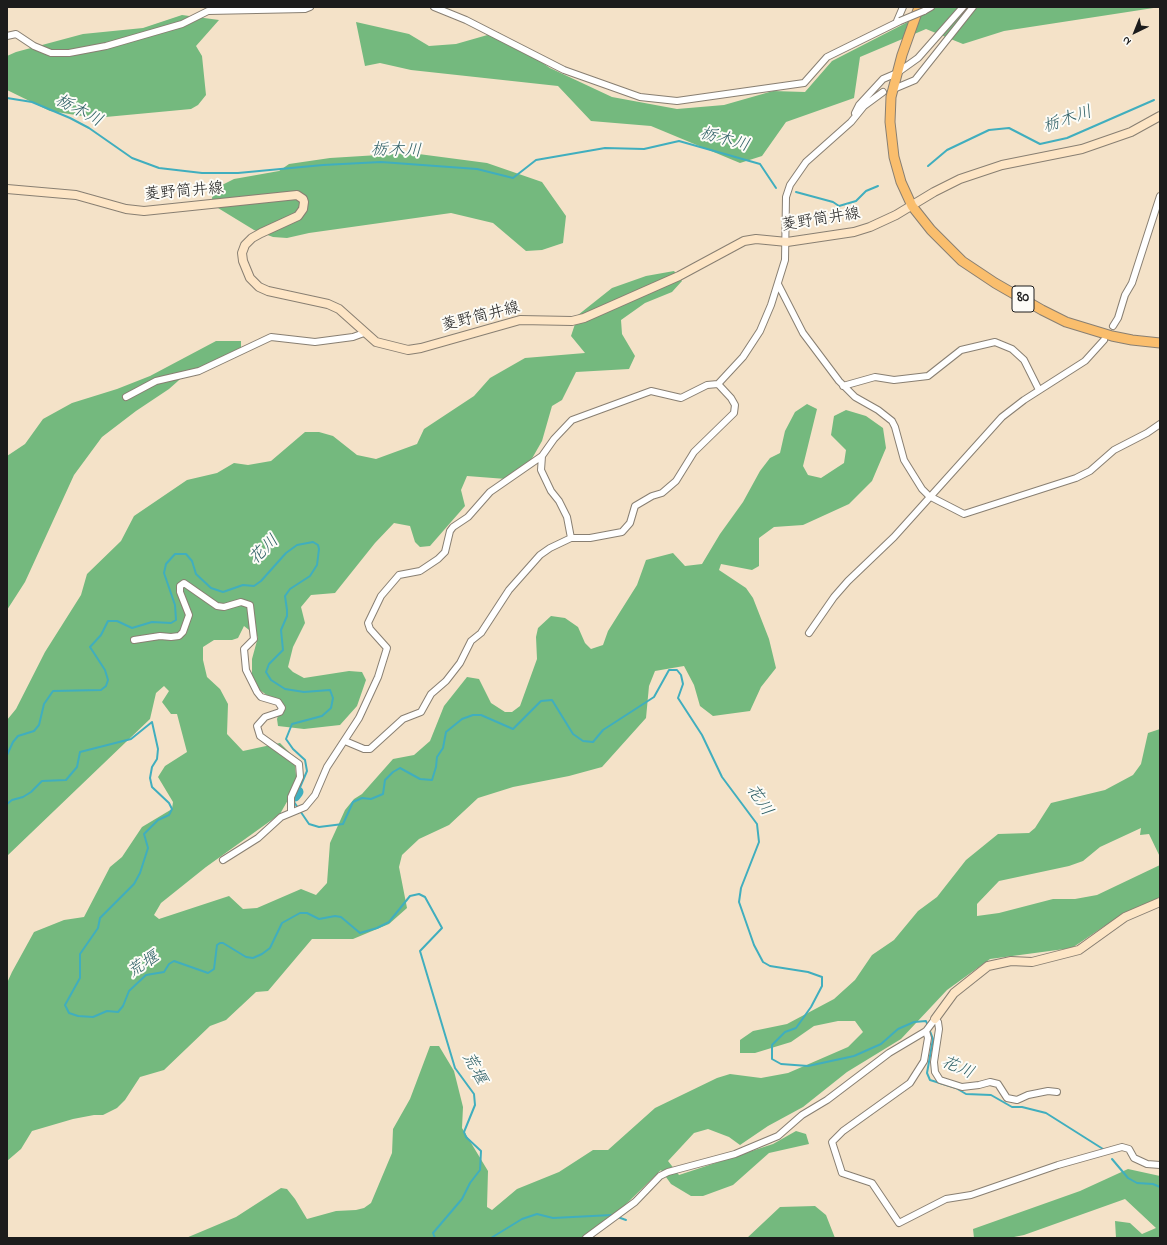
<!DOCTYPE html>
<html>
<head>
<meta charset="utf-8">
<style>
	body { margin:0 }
	#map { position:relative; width:1167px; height:1245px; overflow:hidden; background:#f4e2c8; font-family:"Indie Flower",sans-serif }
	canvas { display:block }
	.frame { position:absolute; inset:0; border:8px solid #1c1c1c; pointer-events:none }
	.north { position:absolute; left:1115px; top:12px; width:40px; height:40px; -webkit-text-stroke:3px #fdfcf7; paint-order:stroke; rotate:223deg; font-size:11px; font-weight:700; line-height:16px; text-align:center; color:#1c1c1c }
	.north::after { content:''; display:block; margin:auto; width:14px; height:18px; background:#1c1c1c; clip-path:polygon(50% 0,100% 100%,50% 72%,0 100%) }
</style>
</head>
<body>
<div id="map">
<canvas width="1167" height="1245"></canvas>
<div class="frame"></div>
<div class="north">N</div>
</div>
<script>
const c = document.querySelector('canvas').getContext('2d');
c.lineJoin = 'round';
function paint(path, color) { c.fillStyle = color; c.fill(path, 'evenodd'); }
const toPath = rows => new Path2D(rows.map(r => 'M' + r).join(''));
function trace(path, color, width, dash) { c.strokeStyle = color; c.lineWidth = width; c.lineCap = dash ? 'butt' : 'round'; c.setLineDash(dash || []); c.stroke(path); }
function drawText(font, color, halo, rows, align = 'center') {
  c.font = font + ' "Indie Flower","Klee One",sans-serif'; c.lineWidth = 4; c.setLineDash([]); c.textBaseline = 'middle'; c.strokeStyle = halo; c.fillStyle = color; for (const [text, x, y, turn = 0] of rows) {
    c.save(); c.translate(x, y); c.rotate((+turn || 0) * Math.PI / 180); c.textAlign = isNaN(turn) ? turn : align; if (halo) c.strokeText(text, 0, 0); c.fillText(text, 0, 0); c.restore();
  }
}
const forest = toPath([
	[937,7,1160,7,1004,31,963,44,926,29,860,57,854,98,786,122,762,156,740,163,651,126,591,121,558,86,411,70,380,63,365,66,356,22,409,34,429,46,456,44,498,32,550,68,612,97,677,109,724,105,773,91,805,92,832,61],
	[182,15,219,20,196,46,202,56,206,95,198,105,191,109,95,118,50,111,7,90,7,56,16,52,83,34,143,28],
	[411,153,487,163,542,182,566,216,563,243,542,250,526,251,493,223,451,213,309,233,287,238,273,237,254,230,218,208,213,203,212,198,216,188,234,179,279,171,289,164,330,158],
	[674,271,682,281,672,292,645,303,621,320,622,334,635,356,629,369,576,372,562,400,552,406,542,441,526,469,506,479,467,476,461,490,465,506,430,546,420,547,415,542,410,526,394,523,375,543,335,593,311,595,301,607,305,623,293,647,288,667,293,672,304,678,349,671,362,672,366,680,357,706,340,725,304,729,278,726,277,719,281,706,252,684,252,659,258,637,244,626,238,638,232,640,214,640,203,647,203,660,207,677,220,689,228,704,227,734,243,751,280,743,290,753,295,766,297,784,280,814,206,867,161,903,154,915,159,919,229,896,243,909,257,908,301,889,316,895,327,883,330,843,345,810,354,799,362,794,393,759,414,755,430,741,444,706,467,677,479,679,491,703,505,712,512,712,520,706,537,659,536,637,538,628,551,616,565,618,578,627,585,643,591,649,603,645,608,631,637,585,646,560,673,553,685,566,702,564,720,534,743,502,760,471,770,458,780,453,785,431,795,412,807,404,817,409,803,466,808,475,821,478,844,463,846,450,831,435,834,416,846,410,866,416,883,428,886,448,872,481,849,504,803,525,774,527,759,538,759,566,752,570,721,564,719,570,746,588,753,598,769,639,776,668,761,687,750,711,713,716,700,706,694,685,684,666,655,671,649,686,646,718,602,767,569,776,513,787,478,798,449,825,419,839,402,855,399,867,407,908,389,924,353,939,312,939,268,991,256,992,226,1020,210,1026,164,1070,140,1077,125,1100,117,1108,103,1115,94,1115,73,1119,32,1131,21,1149,7,1161,7,983,12,972,34,932,64,920,84,917,110,867,122,857,142,827,172,809,173,802,158,777,165,766,187,752,177,714,171,714,162,702,169,691,164,686,156,693,150,719,7,856,7,720,16,709,45,652,81,595,87,574,121,541,134,516,187,480,217,473,234,463,248,465,271,461,305,432,319,432,333,436,357,455,376,459,417,444,424,429,474,396,490,378,525,358,585,353,571,336,578,315,612,288,646,276],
	[216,341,241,341,241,349,187,373,169,389,136,411,102,437,74,475,25,582,7,610,7,456,25,444,43,419,72,403,117,389,150,376],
	[1160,729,1160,857,1149,834,1140,835,1141,828,1100,847,1083,861,1069,866,999,881,977,904,977,916,999,913,1053,899,1075,899,1097,895,1160,865,1160,897,1103,927,1072,948,990,959,947,990,901,1039,847,1072,803,1107,768,1126,740,1145,729,1137,708,1129,694,1133,668,1161,679,1175,773,1144,796,1131,806,1134,809,1144,769,1153,733,1185,703,1196,691,1196,671,1184,661,1170,620,1210,581,1238,186,1238,236,1217,281,1188,287,1189,295,1199,307,1219,336,1211,356,1210,364,1208,371,1203,392,1153,393,1129,410,1099,430,1046,439,1046,454,1071,463,1107,462,1128,488,1171,487,1207,492,1210,517,1189,559,1172,593,1150,608,1150,655,1108,717,1078,730,1074,761,1078,788,1073,848,1047,863,1032,855,1021,838,1021,814,1026,791,1042,755,1053,740,1053,740,1040,753,1031,787,1024,834,999,855,980,872,955,894,940,918,911,937,897,966,860,998,834,1029,833,1035,828,1051,803,1105,790,1133,775,1141,764,1148,733],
	[1128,1169,1160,1176,1160,1238,1116,1238,1115,1221,1130,1223,1142,1234,1156,1228,1125,1199,1024,1235,1009,1238,974,1238,973,1229,1080,1191],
	[815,1206,826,1215,835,1238,747,1238,780,1207]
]);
const stream = toPath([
	[7,98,32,102,70,118,89,128,132,158,159,168,202,173,238,173,323,165,381,162,477,169,513,178,536,160,605,148,644,149,679,141,760,164,776,188],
	[928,166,947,150,989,130,1009,128,1040,144,1067,138,1154,100],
	[796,192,833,202,839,206,856,201,866,191,878,186],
	[7,755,13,742,18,736,34,731,39,725,44,704,53,691,101,690,106,686,108,680,105,670,90,647,101,635,108,621,117,621,132,628,152,622,171,623,176,620,175,605,164,573,166,564,175,554,186,554,192,561,196,574,211,588,223,592,243,585,254,586,261,581,286,553,297,545,313,542,318,545,319,549,317,565,310,576,290,589,285,596,287,610,287,616,281,630,283,650,269,664,266,672,271,680,285,689,304,692,330,690,333,698,331,708,322,716,292,724,286,739,293,749,305,760,307,771,298,792],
	[295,796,294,802,309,824,319,827,343,824,353,802,362,798,371,799,383,794,385,780,393,772,400,768,420,779,432,780,436,767,437,757,443,748,446,732,462,719,473,715,481,715,513,729,541,701,552,700,573,734,583,741,593,742,603,730,654,697,669,670,677,670,681,675,683,684,678,698,702,735,722,777,757,824,759,842,741,888,739,902,754,945,763,962,770,966,808,972,822,977,822,986,811,1007,796,1028,785,1032,772,1045,772,1059,781,1064,808,1066,854,1056,881,1044,898,1029,914,1022,926,1021,933,1039,927,1073,930,1080,956,1088,966,1094,991,1095,1012,1107,1022,1107,1046,1113,1103,1149],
	[7,804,12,800,23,797,31,792,42,781,66,780,77,767,80,752,131,739,152,722,158,749,157,759,152,767,150,778,152,787,169,803,172,809,169,815,158,820,144,834,148,848,140,873,134,884,100,918,98,928,80,954,80,978,65,1005,69,1013,78,1016,93,1017,107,1011,118,1012,123,1006,129,991,146,975,164,972,169,964,174,961,208,973,214,969,217,945,220,943,223,943,246,957,253,958,262,954,270,948,282,923,300,913,307,913,319,919,335,916,341,917,360,933,377,928,389,922,410,896,419,894,425,897,442,928,420,951,455,1068,474,1094,475,1105,464,1132,466,1137,481,1151,480,1170,470,1183,462,1199,433,1233,435,1238],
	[1112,1159,1128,1178,1137,1183,1153,1184,1160,1187],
	[491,1238,522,1219,537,1214,553,1218,612,1215,626,1220]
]);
const river = toPath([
	[295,796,298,792]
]);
const street = toPath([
	[434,7,466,20,564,70,640,97,677,101,804,83,827,57,900,21],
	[924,11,931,7],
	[897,21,903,7],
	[7,36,16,34,34,46,51,53,69,53,106,46,182,24,208,11,305,9,310,7],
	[896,88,915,80,973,7],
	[855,113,859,105,883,79,897,73,918,58,963,7],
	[778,284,803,333,839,381,855,397,878,410,892,421,895,427,904,460,922,489,929,496,964,514,1076,478,1090,471,1114,450,1147,433,1160,424],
	[1113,326,1118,318,1125,295,1132,283,1160,196],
	[843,386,875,377,894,380,928,376,961,350,995,342,1012,349,1024,360,1039,390],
	[126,397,156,381,199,371,271,337,315,342,353,337,364,333],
	[542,456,541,470,551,491,559,501,567,517,571,538],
	[809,633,834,597,848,581,894,537,1002,417,1024,400,1085,361,1104,340],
	[134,640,160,636,171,637,179,636,183,632,189,615,180,592,180,586,184,583,217,606,224,607,241,602,250,605,254,639,244,649,246,670,257,692,261,697,278,702,282,708,280,712,265,717,257,726,260,736,299,764,300,777,291,797,291,812],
	[345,741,364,749,370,749,403,719,421,712,431,694,446,681,460,663,471,641,481,633,509,590,540,555,550,548,571,538,590,538,622,532,630,523,635,506,652,496,662,493,676,481,694,452,734,413,735,405,731,398,718,384],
	[223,860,258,838,281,817,305,807,315,795,327,767,359,718,378,677,387,648,370,629,368,623,381,596,399,575,420,571,438,559,445,552,450,531,453,527,468,517,490,492,542,456,554,439,572,420,651,391,681,398,707,385,718,384,743,357,760,331,771,305,785,260,786,197,790,185,806,162,851,122,864,106,883,92],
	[926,1031,928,1038,924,1061,910,1083,843,1131,832,1142,842,1173,872,1183,899,1223,946,1199,971,1195,1058,1165,1122,1147,1129,1149,1134,1158,1147,1164,1160,1165],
	[586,1238,635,1202,660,1176,668,1172,735,1154,778,1136,802,1115,827,1100,889,1053,926,1031,935,1019,938,1022,939,1029,934,1062,935,1072,940,1080,962,1087,979,1085,990,1082,998,1084,1007,1098,1017,1100,1028,1095,1048,1091,1057,1092]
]);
const secondary = toPath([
	[7,189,76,195,126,209,144,211,297,195,303,199,304,202,303,209,298,216,261,233,252,238,245,245,242,253,243,261,250,278,259,287,268,291,328,304,339,309,376,342,408,350,421,348,520,320,572,321,584,318,679,276,744,241,756,239,787,242,854,232,870,227,896,215,934,192,960,179,1002,165,1082,149,1131,132,1160,116],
	[935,1019,954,993,988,966,1011,961,1032,962,1079,950,1125,917,1160,902]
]);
const primary = toPath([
	[919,7,902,55,891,97,890,122,894,157,901,182,912,206,931,230,962,261,995,283,1042,310,1066,322,1112,336,1132,340,1160,343]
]);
const streetBridge = toPath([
	[900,21,924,11]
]);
const shields = [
	[1023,299,22]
];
const shieldNames = [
	["80",1023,299]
];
const streetNames = [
	["菱野筒井線",184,193,-5],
	["菱野筒井線",821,221,-9],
	["菱野筒井線",481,318,-14]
];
const waterNames = [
	["栃木川",78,112,28],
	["栃木川",1068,121,-19],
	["栃木川",724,141,16],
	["栃木川",396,152,2],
	["花川",265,551,-44],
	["花川",758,801,57],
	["荒堰",144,966,-33],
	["荒堰",473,1069,62],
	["花川",957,1069,24]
];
paint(forest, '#74b97e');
trace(stream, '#40aebe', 2);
trace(river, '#40aebe', 11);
trace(street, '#887f72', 8);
trace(secondary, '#887f72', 10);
trace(primary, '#887f72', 11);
trace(street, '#fff', 6);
trace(secondary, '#fde5c5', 8);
trace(primary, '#fabe6d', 9);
trace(streetBridge, '#887f72', 8, []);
trace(streetBridge, '#fff', 6);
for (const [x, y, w] of shields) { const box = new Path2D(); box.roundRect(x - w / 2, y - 13, w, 26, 3); c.fillStyle = '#fdfcf7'; c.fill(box); trace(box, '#1c1c1c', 1); }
drawText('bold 15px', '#1c1c1c', null, shieldNames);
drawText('16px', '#1c1c1c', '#fdfcf7', streetNames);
drawText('italic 17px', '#2c5e65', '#fdfcf7', waterNames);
</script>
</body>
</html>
